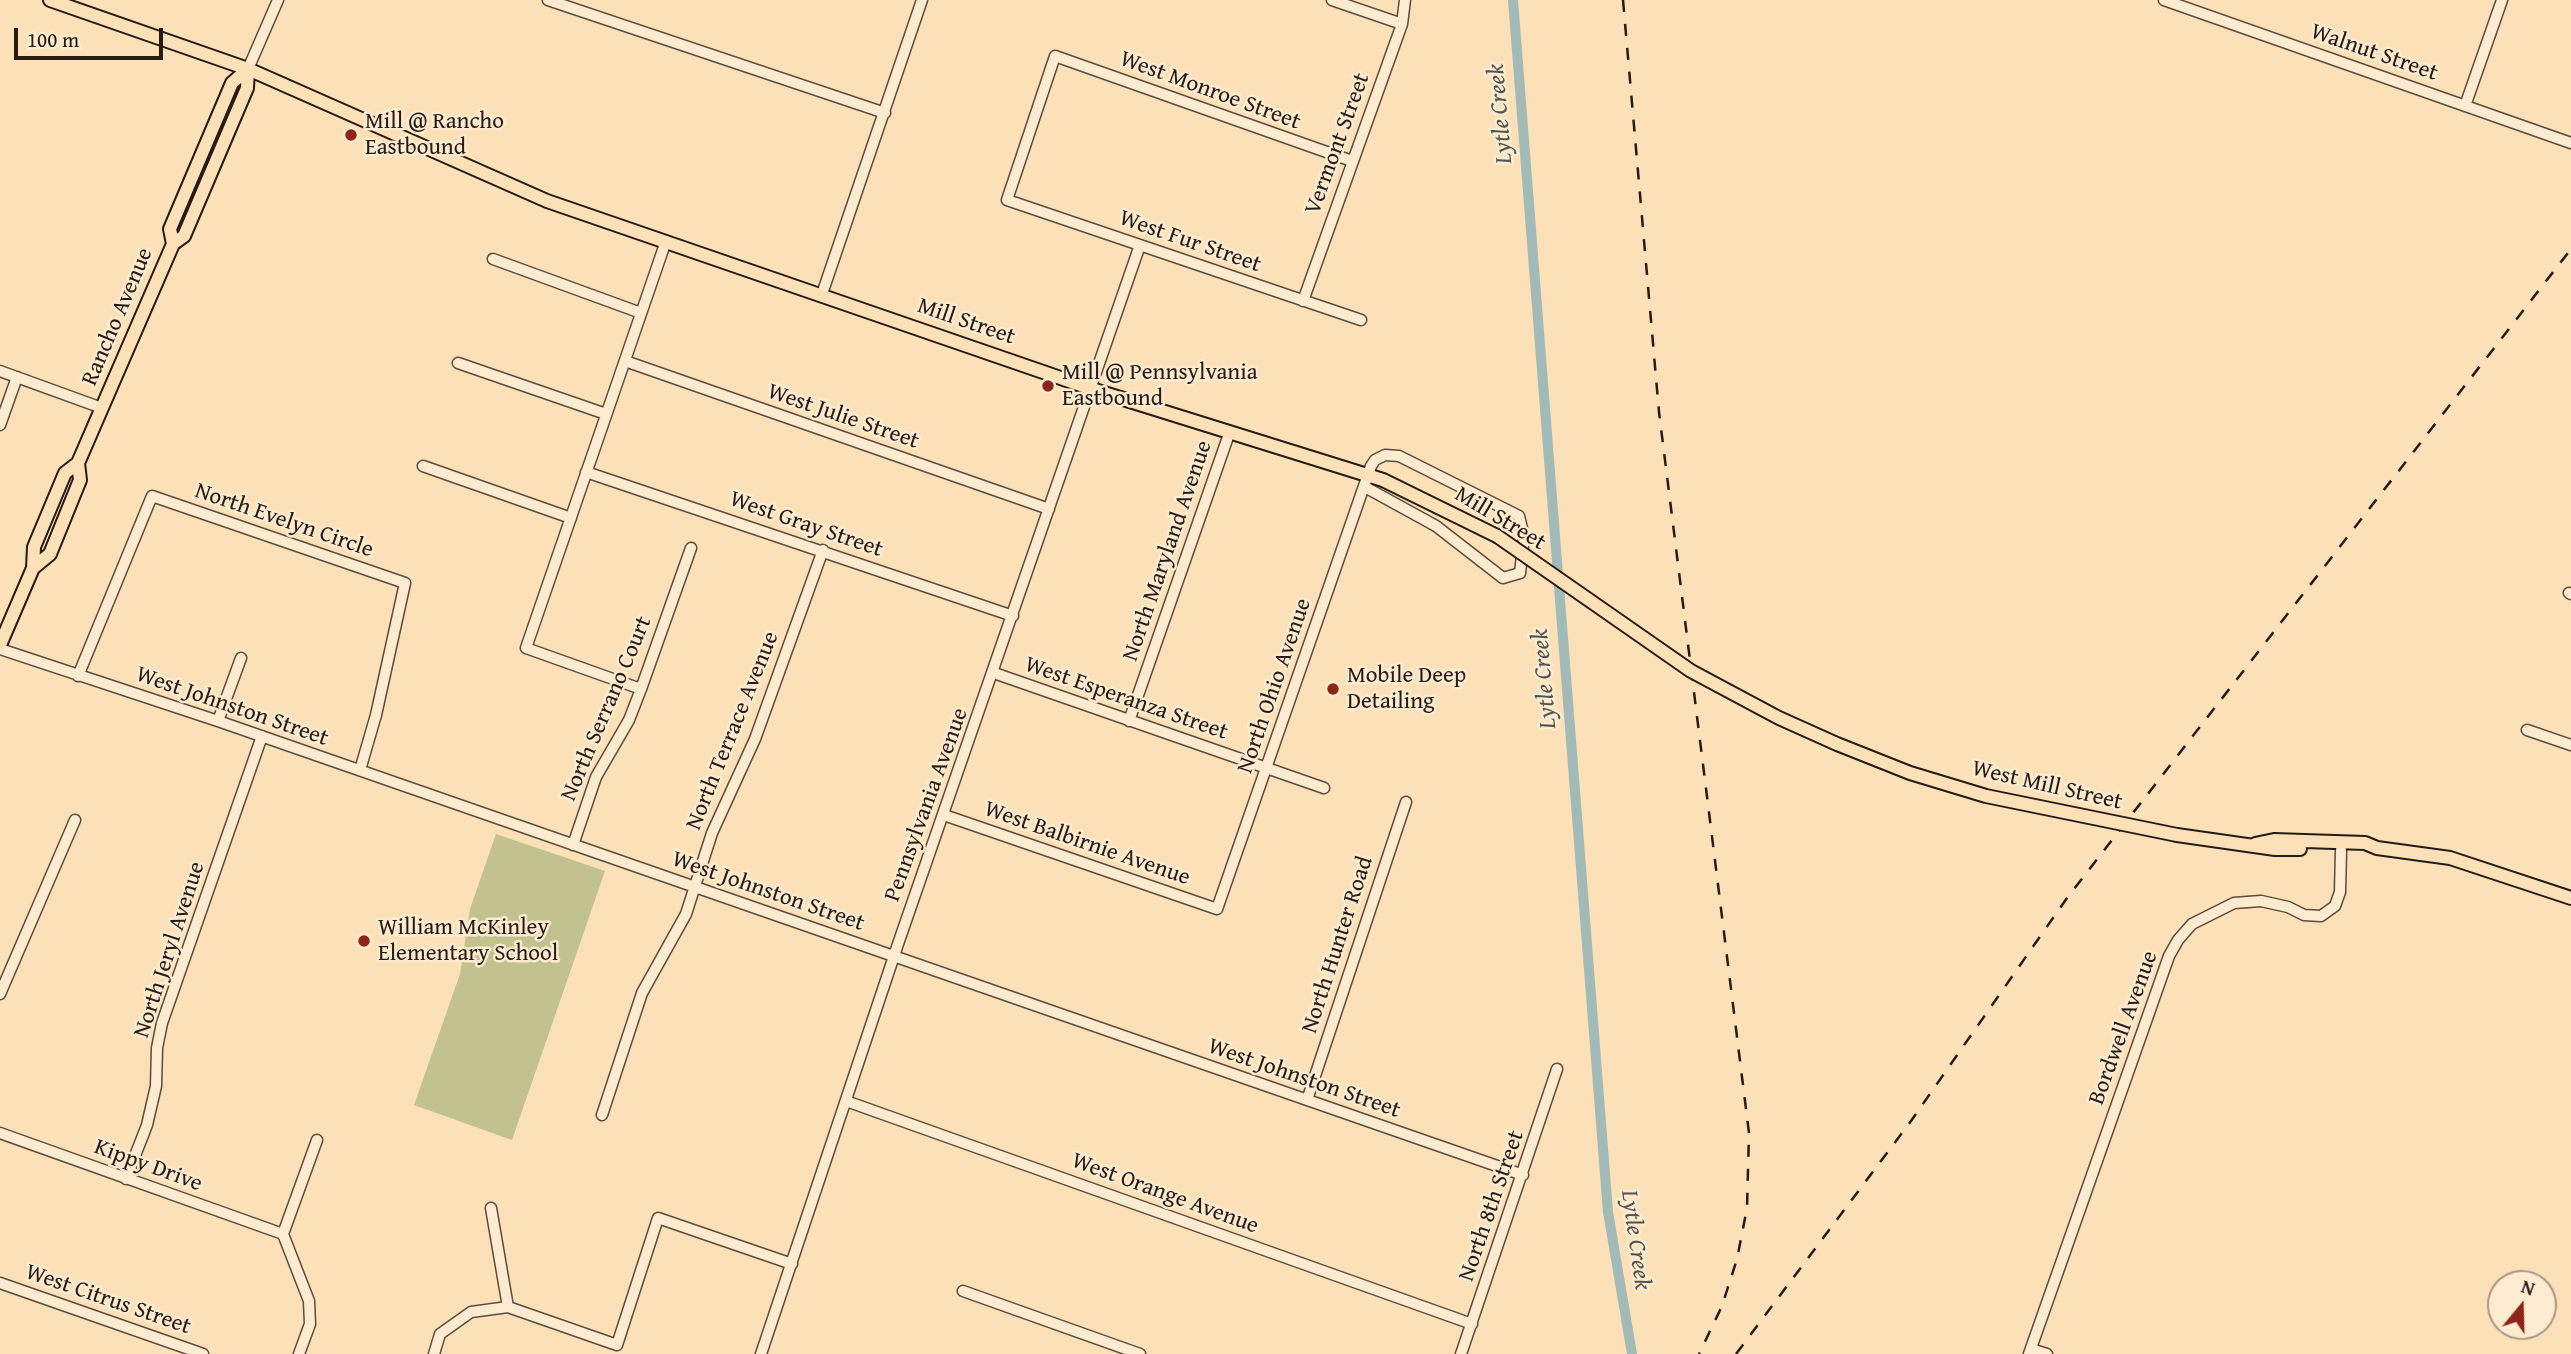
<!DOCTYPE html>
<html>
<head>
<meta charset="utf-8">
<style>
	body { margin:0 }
	#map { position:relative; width:2571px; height:1354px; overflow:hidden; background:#fce0b7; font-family:"Gentium Book Plus",serif }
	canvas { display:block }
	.north { position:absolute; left:2487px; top:1270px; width:70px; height:70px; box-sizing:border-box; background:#fdebd0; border:2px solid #a79885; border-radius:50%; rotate:19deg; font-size:19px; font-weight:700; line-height:28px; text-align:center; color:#261b15 }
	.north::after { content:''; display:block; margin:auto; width:24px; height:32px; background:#8f2418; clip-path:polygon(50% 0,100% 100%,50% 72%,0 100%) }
	.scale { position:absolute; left:14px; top:28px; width:149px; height:32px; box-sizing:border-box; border:4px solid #261b15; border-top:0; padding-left:9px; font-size:21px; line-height:24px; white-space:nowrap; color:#261b15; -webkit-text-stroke:5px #fdebd0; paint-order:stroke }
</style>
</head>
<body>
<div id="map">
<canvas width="2571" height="1354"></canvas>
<div class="north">N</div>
<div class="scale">100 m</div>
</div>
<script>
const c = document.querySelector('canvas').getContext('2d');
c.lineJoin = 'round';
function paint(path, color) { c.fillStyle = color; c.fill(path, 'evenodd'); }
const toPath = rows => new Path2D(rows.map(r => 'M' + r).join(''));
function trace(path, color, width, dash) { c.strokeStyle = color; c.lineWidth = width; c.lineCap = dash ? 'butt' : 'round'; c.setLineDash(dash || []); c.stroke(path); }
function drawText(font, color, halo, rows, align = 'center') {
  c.font = font + ' "Gentium Book Plus",serif'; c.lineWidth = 5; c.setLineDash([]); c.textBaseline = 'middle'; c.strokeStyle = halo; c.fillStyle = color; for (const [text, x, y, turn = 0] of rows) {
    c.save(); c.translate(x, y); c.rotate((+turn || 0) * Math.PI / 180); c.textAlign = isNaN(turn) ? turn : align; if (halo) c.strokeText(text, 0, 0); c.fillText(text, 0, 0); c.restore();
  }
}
const green = toPath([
	[496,834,605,871,512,1140,414,1105,460,974,470,909]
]);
const canal = toPath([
	[1513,0,1608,1212,1632,1354]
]);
const minor = toPath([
	[548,0,885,113],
	[1332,0,1402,24],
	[2164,0,2571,143],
	[248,69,278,0],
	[2465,106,2502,0],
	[1352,161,1055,56,1007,200,1361,320],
	[493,259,641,313],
	[822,294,922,0],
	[1303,301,1402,24,1405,0],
	[625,361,1049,509],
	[458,363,606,414],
	[0,371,102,408],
	[0,425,17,377],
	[423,466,571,518],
	[586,472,1013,616],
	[2569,593,2571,594],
	[0,649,218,721,1523,1175],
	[994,673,1324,788],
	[78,676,152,496,405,583,376,715,360,770],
	[641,689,526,648,666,241],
	[218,721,241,658],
	[1129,721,1229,434],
	[2527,730,2571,745],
	[944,815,1217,909,1371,466,1375,460,1385,455,1399,456,1519,516,1524,537,1520,573,1503,578,1436,526,1365,487],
	[573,845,596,777,629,720,641,689,691,548],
	[0,994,75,820],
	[1307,1100,1406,802],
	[846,1101,1472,1324],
	[602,1115,642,993,686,914,712,833,755,739,823,550],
	[0,1133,283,1234],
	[126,1179,147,1125,156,1086,157,1048,162,1023,262,736],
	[491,1208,508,1307],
	[0,1283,203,1354],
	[963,1291,1140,1354],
	[2031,1349,2047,1354],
	[299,1354,310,1324,309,1301,283,1234,317,1140],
	[434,1354,440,1334,471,1312,508,1307,617,1345,658,1218,792,1264],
	[761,1354,898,944,1140,245],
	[1461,1354,1557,1069],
	[2029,1354,2169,956,2178,940,2192,924,2234,903,2261,901,2288,907,2304,915,2321,916,2335,906,2340,892,2341,850]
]);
const major = toPath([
	[50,0,248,69,547,201,1104,393,1383,480,1497,536],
	[173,244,184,236,247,88,248,69],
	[33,568,50,554,80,480,78,463,173,244,170,229,232,83,248,69],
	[0,645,33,568,34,547,65,473,78,463],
	[2177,835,2275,849,2300,849],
	[2255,844,2274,840,2365,843,2377,848,2450,858,2571,898]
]);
const rail = toPath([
	[1623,0,1659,412,1749,1133,1747,1208,1737,1259,1722,1306,1699,1354],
	[1736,1354,1911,1121,2067,898,2571,249]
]);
const majorBridge = toPath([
	[1497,536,1691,671,1779,718,1837,744,1910,773,1986,796,2177,835]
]);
const markers = [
	[351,135,7,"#8f2418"],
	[1048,386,7,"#8f2418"],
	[1333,689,7,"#8f2418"],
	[364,941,7,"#8f2418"]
];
const streetNames = [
	["Walnut Street",2374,53,19],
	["West Monroe Street",1210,91,20],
	["Vermont Street",1338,144,-70],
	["West Fur Street",1190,242,19],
	["Rancho Avenue",118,317,-67],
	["Mill Street",966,322,19],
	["West Julie Street",843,417,19],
	["Mill Street",1500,519,31],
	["North Evelyn Circle",284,521,19],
	["West Gray Street",806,525,19],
	["North Maryland Avenue",1168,551,-71],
	["North Ohio Avenue",1275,686,-71],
	["West Esperanza Street",1126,699,19],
	["West Johnston Street",232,707,19],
	["North Serrano Court",607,709,-67],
	["North Terrace Avenue",733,731,-68],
	["West Mill Street",2047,786,13],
	["Pennsylvania Avenue",927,805,-70],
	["West Balbirnie Avenue",1087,844,19],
	["West Johnston Street",768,892,19],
	["North Hunter Road",1338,945,-72],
	["North Jeryl Avenue",170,950,-72],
	["Bordwell Avenue",2124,1028,-70],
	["West Johnston Street",1304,1079,19],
	["Kippy Drive",148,1166,20],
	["West Orange Avenue",1165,1194,20],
	["North 8th Street",1492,1206,-71],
	["West Citrus Street",108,1300,19]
];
const poiNames = [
	["Mill @ Rancho",365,122],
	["Eastbound",365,148],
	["Mill @ Pennsylvania",1062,373],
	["Eastbound",1062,399],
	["Mobile Deep",1347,676],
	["Detailing",1347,702],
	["William McKinley",378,928],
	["Elementary School",378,954]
];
const waterNames = [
	["Lytle Creek",1501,114,-95],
	["Lytle Creek",1545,679,-95],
	["Lytle Creek",1635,1240,82]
];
paint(green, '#c1c28d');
trace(canal, '#a2bbb8', 10);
trace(minor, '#5c4c3e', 13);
trace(major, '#261b15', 16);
trace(minor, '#fdebd0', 10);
trace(major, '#fce0b7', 12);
trace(rail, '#261b15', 2.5, [12, 12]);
trace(majorBridge, '#261b15', 16, []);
trace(majorBridge, '#fce0b7', 12);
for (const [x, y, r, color] of markers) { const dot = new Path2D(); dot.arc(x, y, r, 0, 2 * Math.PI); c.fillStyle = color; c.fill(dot); trace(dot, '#fdebd0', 2.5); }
drawText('23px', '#261b15', '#fdebd0', streetNames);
drawText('23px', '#261b15', '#fdebd0', poiNames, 'left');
drawText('italic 24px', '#51534e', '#fdebd0', waterNames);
</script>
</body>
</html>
